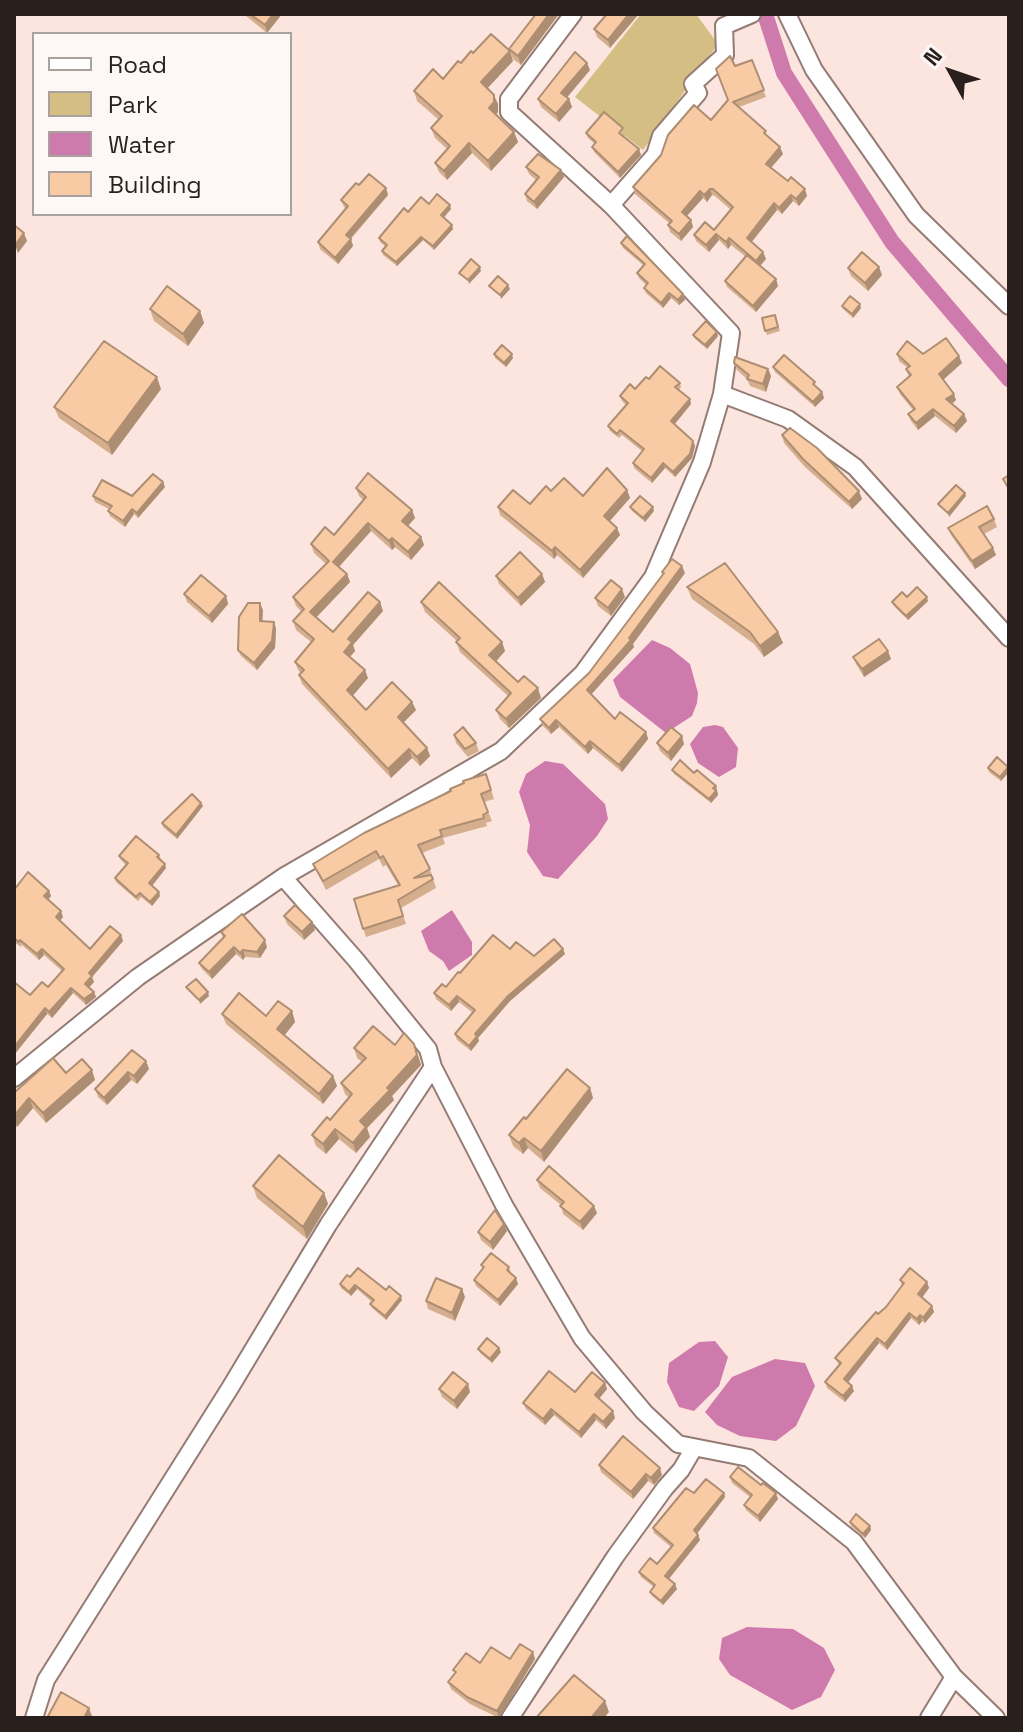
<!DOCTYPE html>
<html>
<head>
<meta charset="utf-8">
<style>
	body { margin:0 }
	#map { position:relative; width:1023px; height:1732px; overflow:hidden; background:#fce5df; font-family:"Space Grotesk",sans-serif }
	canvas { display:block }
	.frame { position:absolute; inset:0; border:16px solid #291f1c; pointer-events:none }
	.legend { position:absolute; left:32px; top:32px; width:260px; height:184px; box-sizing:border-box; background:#fdf7f5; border:2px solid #a8a19e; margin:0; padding:10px 14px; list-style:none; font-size:24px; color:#291f1c }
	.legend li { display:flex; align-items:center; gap:16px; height:40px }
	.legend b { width:40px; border:2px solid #a8a19e }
	.north { position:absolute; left:911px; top:32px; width:80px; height:80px; -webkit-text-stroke:6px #fdf7f5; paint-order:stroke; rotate:310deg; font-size:22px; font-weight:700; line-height:32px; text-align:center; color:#291f1c }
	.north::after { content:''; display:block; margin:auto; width:28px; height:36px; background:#291f1c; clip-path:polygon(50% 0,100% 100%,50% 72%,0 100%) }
</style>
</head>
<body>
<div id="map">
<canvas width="1023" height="1732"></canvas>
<div class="frame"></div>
<ul class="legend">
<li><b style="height:10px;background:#fff"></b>Road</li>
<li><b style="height:22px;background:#d4be84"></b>Park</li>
<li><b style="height:22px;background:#cf7aac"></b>Water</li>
<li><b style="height:22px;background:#f8cba4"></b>Building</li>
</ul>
<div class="north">N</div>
</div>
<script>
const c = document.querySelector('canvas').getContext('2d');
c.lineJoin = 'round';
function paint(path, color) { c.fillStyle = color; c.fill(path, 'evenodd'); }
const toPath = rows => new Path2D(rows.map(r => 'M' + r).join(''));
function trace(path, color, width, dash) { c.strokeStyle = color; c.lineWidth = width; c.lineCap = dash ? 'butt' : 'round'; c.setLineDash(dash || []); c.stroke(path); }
const green = toPath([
	[641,14,696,14,718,44,643,150,575,97]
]);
const water = toPath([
	[652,640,670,648,690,664,698,693,697,703,692,716,666,733,620,697,613,680],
	[715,725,723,727,738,748,736,767,719,777,698,763,690,744,703,727],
	[545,761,563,764,605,804,608,819,597,836,558,879,543,876,527,852,530,825,519,792,526,774],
	[452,910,472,942,472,955,449,971,443,961,429,951,421,931],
	[715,1341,728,1357,719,1386,694,1411,679,1407,667,1382,669,1363,699,1342],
	[775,1359,805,1363,815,1386,796,1426,776,1441,740,1436,717,1425,705,1412,732,1377],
	[747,1627,793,1629,824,1648,835,1670,821,1697,792,1710,730,1675,719,1659,722,1638]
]);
const canal = toPath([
	[765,14,784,73,892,242,1009,379]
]);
const minor = toPath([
	[787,14,814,70,916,215,1009,306],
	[611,205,655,155,661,136,698,93,693,84,725,55,724,26,752,14],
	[722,394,788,419,855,467,1009,638],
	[283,877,356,960,428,1049,433,1067,504,1205,582,1338,644,1412,678,1444,749,1458,854,1542,954,1677,996,1718],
	[14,1078,138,977,283,877,501,751,583,673,653,577,702,462,722,394,731,333,611,205,509,112,509,99,573,14],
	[34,1718,46,1680,230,1388,328,1225,433,1067],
	[510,1718,615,1557,665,1488,681,1470,694,1448],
	[929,1718,954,1677]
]);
const wall = toPath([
	[245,14,282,14,267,33,246,16],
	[536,14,559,14,521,65,513,59,509,49],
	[607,14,610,48,597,37,594,29],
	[473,53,513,61,487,88,498,104,498,112,496,115,514,132,518,142,491,171,472,153,447,180,439,172,435,163,447,149,435,138,431,128,439,120,417,101,414,91,443,79],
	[752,60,766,97,739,107,769,138,783,154,771,168,807,196,799,206,793,201,782,214,777,210,752,242,763,252,766,259,760,266,776,279,778,286,756,312,727,287,725,281,746,257,731,245,728,249,719,240,709,252,696,241,694,235,714,230,731,210,715,196,712,195,707,202,703,198,687,216,691,220,693,227,681,241,670,232,668,225,669,223,635,194,633,187,711,120,728,100,735,66],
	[590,70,567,97,569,99,572,107,559,122,541,107,538,99],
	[586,133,625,134,623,136,641,155,620,178,594,152,592,147,595,144,588,138],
	[526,167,561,170,564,177,537,209,527,201,525,194,536,180,529,174],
	[359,185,386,188,388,195,351,239,353,246,338,264,320,249,318,242,346,209,344,207,341,200],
	[429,204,451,209,444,218,453,229,434,250,423,240,397,266,383,255,382,251,385,246,380,242,379,238,408,212],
	[621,243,683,294,685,300,679,305,671,298,663,308,646,293,644,288,646,285,639,278,637,273,643,265,623,248],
	[879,267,882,275,868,291,851,276,848,268],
	[842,306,861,308,853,318,843,309],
	[150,309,200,311,204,323,188,346,154,321],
	[775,315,780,331,767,335,762,318],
	[693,335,718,336,707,349,695,339],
	[494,354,513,358,506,367,495,358],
	[897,354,923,354,962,363,943,379,956,400,952,404,964,414,967,421,956,433,935,416,918,430,911,421,908,414,913,410,900,394,897,387,909,377,906,369,908,368,899,361],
	[734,363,768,369,771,376,766,392,750,386,747,379,737,370],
	[773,367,817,387,822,392,824,398,815,407,775,372],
	[649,379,680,383,681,387,679,390,690,399,691,404,675,424,693,441,695,446,692,458,675,477,665,468,652,483,634,468,633,463,642,451,622,435,619,438,610,431,608,426,626,405,622,401,620,396,635,389],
	[161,389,112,455,59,418,54,407],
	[782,435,862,499,852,509,805,467,784,443],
	[165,487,138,518,134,514,125,527,110,516,108,511,109,509,95,502,93,496,132,496],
	[356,488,412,510,415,518,408,526,421,537,424,545,411,560,395,547,392,550,371,531,339,567,347,574,350,582,316,617,333,632,380,602,383,611,353,645,355,651,350,657,368,678,352,696,366,710,412,702,416,710,404,722,427,748,430,756,420,766,412,758,391,778,302,684,299,675,301,673,298,670,295,662,311,642,296,630,293,621,302,612,296,606,293,597,326,564,314,553,311,544,334,535,363,500,359,496],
	[627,490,630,498,610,521,620,535,583,578,557,555,554,559,500,515,498,507,530,504,551,491,583,496],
	[630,507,654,511,645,522,632,511],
	[994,519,997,527,984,534,996,555,975,569,951,535,948,528],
	[662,572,685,573,633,644,634,647,591,694,615,719,646,732,648,739,622,772,593,748,588,754,559,727,551,734,543,726,540,719,589,673,663,575],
	[542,574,545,582,521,606,499,584,496,576],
	[687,587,778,632,783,643,764,657,754,644,692,599],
	[184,594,226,596,228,604,212,623,187,602],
	[625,597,611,616,598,606,595,598],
	[907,597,928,601,908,620,894,606,892,602],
	[421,602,502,642,505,651,496,661,518,682,541,698,509,728,500,719,496,710,508,696,460,652,456,642,457,641,425,612],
	[263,610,262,621,276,628,275,648,257,670,241,656,238,650],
	[853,657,891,659,864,677,856,664],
	[454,735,476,743,479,751,468,757,456,743],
	[657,743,684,744,671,761,660,751],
	[1008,767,1009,772,1001,781,989,772,988,768],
	[672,770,694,773,716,786,718,795,711,803,674,774],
	[486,774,494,799,484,802,492,821,486,823,487,826,443,838,445,844,422,853,430,869,436,888,401,908,406,924,366,937,354,899,398,885,386,865,383,867,379,859,326,890,313,864],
	[201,803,203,806,177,839,163,827,162,823],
	[159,855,166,868,152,886,160,896,152,906,141,897,138,901,116,882,115,878,126,865,121,860,119,856],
	[14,890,49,891,51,896,48,900,63,917,60,921,90,949,121,935,123,941,92,977,94,982,89,987,94,992,96,997,86,1005,73,993,52,1018,47,1014,14,1055,14,982,30,995,48,987,62,971,44,955,39,960,22,945,21,947,14,942],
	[284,916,315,930,304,940,287,924],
	[221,932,267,947,260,958,245,957,243,960,236,954,212,979,202,969,199,963,223,938],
	[510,949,534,956,563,949,565,954,510,1001,478,1038,479,1041,471,1051,457,1040,455,1034,473,1013,459,1002,451,1011,436,999,434,993,446,987,460,973],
	[292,1011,295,1022,284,1035,333,1076,337,1086,323,1104,226,1024,222,1014,266,1016],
	[395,1045,418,1054,421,1065,392,1096,394,1100,367,1128,370,1137,356,1153,339,1139,326,1154,316,1146,312,1135,330,1120,349,1098,345,1094,341,1083,362,1062,357,1058,354,1048],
	[146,1061,149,1069,137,1084,131,1080,107,1105,98,1097,95,1089],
	[66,1073,95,1080,46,1123,33,1108,17,1127,14,1125,14,1089,16,1091],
	[590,1088,593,1098,544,1162,528,1148,523,1154,513,1146,509,1135,526,1119],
	[537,1180,597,1213,583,1230,563,1214,561,1205,540,1188],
	[253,1186,324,1193,328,1204,307,1239,257,1198],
	[504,1224,507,1231,493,1250,481,1240,478,1232],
	[481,1265,509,1267,511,1273,518,1284,500,1306,476,1286,474,1280,483,1269],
	[350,1277,386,1290,402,1300,386,1320,372,1308,370,1304,372,1302,357,1289,351,1296,341,1288,340,1284],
	[900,1280,927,1282,929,1288,922,1298,932,1306,934,1312,925,1323,922,1321,919,1325,911,1318,887,1350,879,1343,847,1382,854,1391,845,1402,827,1388,825,1382,839,1365,835,1358,886,1307,902,1286],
	[465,1297,455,1321,428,1309,426,1301],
	[478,1349,501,1352,492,1363,480,1353],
	[605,1383,607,1389,599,1399,615,1418,606,1429,596,1420,581,1438,554,1415,545,1425,526,1409,523,1403,575,1392],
	[439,1389,470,1392,457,1409,442,1397],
	[599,1465,662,1475,654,1485,648,1481,633,1499,601,1472],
	[730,1477,778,1499,760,1522,746,1510,744,1505,750,1497,732,1483],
	[694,1493,724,1493,725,1497,697,1533,700,1540,669,1579,677,1589,663,1605,652,1596,650,1592,654,1587,641,1577,639,1572,657,1564,671,1547,654,1533,653,1528],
	[850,1522,870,1526,871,1530,865,1538,851,1526],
	[510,1659,535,1659,499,1718,470,1704,451,1689,448,1682,455,1674,453,1670,480,1663]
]);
const shadedWall = toPath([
	[273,14,282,14,267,33,265,25],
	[549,14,559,14,521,65,518,56],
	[629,14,639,14,610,48,608,40],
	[510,51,513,61,484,92,481,82],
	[587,63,590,70,564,101,561,93],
	[494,95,498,104,498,112,492,118,489,108],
	[569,99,572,107,559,122,556,114],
	[514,132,518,142,491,171,488,161],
	[469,143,472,153,447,180,444,171],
	[780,147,783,154,769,170,766,164],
	[639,149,641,155,620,178,618,172],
	[561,170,564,177,537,209,534,202],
	[386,188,388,195,348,241,346,235],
	[710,189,712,195,707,202,704,195],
	[805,189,807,196,799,206,796,199],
	[700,191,703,198,684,219,682,212],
	[791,195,793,201,782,214,779,208],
	[774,203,777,210,749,245,747,238],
	[450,205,451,209,442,219,441,215],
	[691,220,693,227,681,241,679,234],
	[452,225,453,229,434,250,433,246],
	[24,233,27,241,18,253,15,245],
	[716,234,719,240,709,252,706,245],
	[421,237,423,240,397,266,396,262],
	[729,238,731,245,728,249,726,242],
	[351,239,353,246,338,264,335,258],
	[763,252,766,259,758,268,756,261],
	[480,267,481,271,469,284,468,280],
	[879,267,882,275,868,291,865,283],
	[776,279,778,286,756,312,753,306],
	[508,285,510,289,501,299,500,295],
	[669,293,671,298,663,308,661,303],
	[683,294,685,300,679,305,678,300],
	[860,304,861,308,853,318,852,314],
	[200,311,204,323,188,346,183,334],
	[717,332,718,336,707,349,705,345],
	[512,354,513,358,506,367,504,363],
	[959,356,962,363,942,381,939,374],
	[768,369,771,376,766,392,763,384],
	[157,377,161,389,112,455,108,443],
	[822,392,824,398,815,407,813,402],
	[954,394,956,400,949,406,946,399],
	[690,399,691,404,673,426,671,421],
	[933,409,935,416,918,430,916,423],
	[964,414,967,421,956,433,954,426],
	[693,441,695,446,692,458,675,477,673,472],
	[663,463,665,468,652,483,651,478],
	[163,482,165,487,138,518,137,513],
	[627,490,630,498,607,524,604,516],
	[859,491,862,499,852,509,849,502],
	[965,493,966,496,949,517,948,513],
	[653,507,654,511,645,522,643,518],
	[132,509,134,514,125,527,123,521],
	[412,510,415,518,405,529,402,521],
	[368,523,371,531,336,570,333,562],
	[617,528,620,535,583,578,580,570],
	[421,537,424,545,411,560,408,552],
	[392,538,395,547,392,550,389,541],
	[555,547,557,555,554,559,552,551],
	[993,548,996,555,975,569,972,561],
	[682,566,685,573,633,644,634,647,589,697,587,690,629,638],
	[347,574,350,582,313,621,310,612],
	[542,574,545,582,521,606,518,598],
	[622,589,625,597,611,616,608,608],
	[226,596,228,604,212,623,209,616],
	[927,597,928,601,908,620,906,616],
	[380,602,383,611,353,645,355,651,347,660,344,652,348,639],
	[260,603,263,610,262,627,260,621],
	[274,622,276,628,275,648,257,670,254,663],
	[778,632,783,643,764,657,760,646],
	[502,642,505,651,493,665,489,655],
	[888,651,891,659,864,677,862,669],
	[365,670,368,678,350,699,347,690],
	[538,688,541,698,509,728,506,719],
	[412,702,416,710,401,725,398,717],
	[556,720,559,727,551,734,549,728],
	[646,732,648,739,622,772,619,765],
	[682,736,684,744,671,761,668,753],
	[590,741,593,748,588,754,585,747],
	[427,748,430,756,420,766,417,757],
	[409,749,412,758,391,778,388,769],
	[1008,767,1009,772,1001,781,1000,777],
	[716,786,718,795,711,803,709,799],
	[201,803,203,806,177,839,176,835],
	[165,864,166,868,151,887,149,883],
	[49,891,51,896,46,902,44,896],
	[159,892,160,896,152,906,150,902],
	[61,911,63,917,58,923,56,917],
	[312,922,315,930,304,940,302,932],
	[121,935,123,941,92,977,94,982,87,990,85,984,89,973],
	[265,940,267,947,260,958,257,952],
	[234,947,236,954,212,979,209,972],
	[42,949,44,955,39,960,37,954],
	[563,949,565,954,510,1001,478,1038,479,1041,471,1051,469,1046,475,1034,508,996],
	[243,950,245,957,243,960,240,953],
	[71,988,73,993,52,1018,49,1012],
	[94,992,96,997,86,1005,84,999],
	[208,992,209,996,200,1004,199,1000],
	[457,996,459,1002,451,1011,449,1005],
	[45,1008,47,1014,14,1055,14,1047],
	[292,1011,295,1022,281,1040,277,1029],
	[414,1044,421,1065,392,1096,394,1100,367,1128,370,1137,356,1153,353,1143,360,1121,387,1088],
	[146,1061,149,1069,137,1084,134,1076],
	[92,1070,95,1080,46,1123,43,1113],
	[128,1072,131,1080,107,1105,104,1098],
	[333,1076,337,1086,323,1104,319,1094],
	[590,1088,593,1098,544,1162,541,1151],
	[29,1098,33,1108,17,1127,14,1116],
	[335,1129,339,1139,326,1154,323,1144],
	[524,1138,528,1148,523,1154,519,1143],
	[324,1193,328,1204,307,1239,303,1227],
	[594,1206,597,1213,583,1230,580,1222],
	[504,1224,507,1231,493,1250,490,1242],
	[516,1278,518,1284,500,1306,498,1300],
	[927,1282,929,1288,920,1300,918,1294],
	[355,1285,357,1289,351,1296,349,1292],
	[462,1289,465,1297,455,1321,452,1313],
	[401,1296,402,1300,386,1320,385,1316],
	[932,1306,934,1312,925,1323,923,1318],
	[909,1313,911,1318,887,1350,885,1344],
	[920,1315,922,1321,919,1325,917,1319],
	[877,1338,879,1343,846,1385,844,1379],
	[499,1348,501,1352,492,1363,490,1359],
	[605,1383,607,1389,597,1401,595,1395],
	[468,1384,470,1392,457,1409,454,1401],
	[852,1386,854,1391,845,1402,843,1396],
	[551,1409,554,1415,545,1425,543,1419],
	[613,1411,615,1418,606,1429,603,1422],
	[594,1414,596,1420,581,1438,579,1432],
	[660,1468,662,1475,654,1485,651,1478],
	[646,1474,648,1481,633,1499,631,1492],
	[724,1493,725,1497,696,1535,694,1530],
	[776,1493,778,1499,760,1522,758,1516],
	[870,1526,871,1530,865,1538,863,1534],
	[698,1535,700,1540,667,1581,665,1576],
	[675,1584,677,1589,663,1605,661,1601],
	[533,1652,535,1659,499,1718,497,1711],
	[605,1701,609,1712,604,1718,591,1718],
	[89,1708,92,1716,91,1718,84,1718]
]);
const building = toPath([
	[250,14,273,14,265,25,250,14],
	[536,14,549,14,518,56,509,49,536,14],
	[607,14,629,14,608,40,594,29,607,14],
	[491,34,510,51,481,82,494,95,494,102,489,108,514,132,488,161,469,143,444,171,435,163,450,146,431,128,442,116,414,91,433,69,443,79,458,61,461,63,471,51,473,53,491,34],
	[575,52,587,63,561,93,569,99,556,114,538,99,575,52],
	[730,56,735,66,752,60,764,90,733,102,766,131,764,133,780,147,766,164,788,181,791,177,805,189,796,199,791,195,779,208,774,203,747,238,763,252,756,261,729,238,726,242,716,234,706,245,694,235,705,222,714,230,733,207,713,189,710,189,704,195,700,191,682,212,691,220,679,234,668,225,672,221,633,187,661,155,668,135,694,105,711,120,728,100,716,69,730,56],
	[604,112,623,128,619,133,639,149,618,172,592,147,596,142,586,133,604,112],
	[538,154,561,170,534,202,525,194,539,177,526,167,538,154],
	[369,174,386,188,346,235,351,239,335,258,318,242,348,206,341,200,356,183,359,185,369,174],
	[437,194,450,205,441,215,452,225,433,246,421,237,396,262,382,251,387,245,379,238,404,208,408,212,421,197,429,204,437,194],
	[14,225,24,233,15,245,14,244,14,225],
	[627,236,683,294,678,300,669,293,661,303,644,288,648,283,637,273,645,264,621,243,627,236],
	[862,252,879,267,865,283,848,268,862,252],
	[747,255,776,279,753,306,725,281,747,255],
	[471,259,480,267,468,280,459,273,471,259],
	[498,276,508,285,500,295,489,286,498,276],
	[167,286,200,311,183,334,150,309,167,286],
	[850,296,860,304,852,314,842,306,850,296],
	[775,315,778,327,765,331,762,318,775,315],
	[706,321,717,332,705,345,693,335,706,321],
	[946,338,959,356,939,374,954,394,946,399,964,414,954,426,933,409,916,423,908,414,915,409,897,387,911,375,906,369,910,366,897,354,907,341,923,354,946,338],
	[104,341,157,377,108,443,54,407,104,341],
	[502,345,512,354,504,363,494,354,502,345],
	[784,355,815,382,813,384,822,392,813,402,773,367,784,355],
	[735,357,768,369,763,384,747,379,749,375,734,363,735,357],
	[660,366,680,383,675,387,690,399,671,421,693,441,690,454,673,472,663,463,651,478,633,463,644,449,620,430,617,434,608,426,628,403,620,396,630,384,635,389,646,377,649,379,660,366],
	[790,428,817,448,859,491,849,502,803,459,782,435,790,428],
	[607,468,627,490,604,516,617,528,580,570,555,547,552,551,498,507,513,490,530,504,546,486,551,491,564,478,583,496,607,468],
	[368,473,412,510,402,521,421,537,408,552,392,538,389,541,368,523,333,562,347,574,310,612,333,632,368,592,380,602,348,639,352,642,344,652,365,670,347,690,366,710,392,682,412,702,398,717,427,748,417,757,409,749,388,769,299,675,304,670,295,662,314,639,293,621,304,609,293,597,329,561,311,544,325,527,334,535,366,497,356,488,368,473],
	[153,474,163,482,137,513,132,509,123,521,108,511,112,506,93,496,102,480,132,496,153,474],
	[1009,475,1009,489,1003,479,1009,475],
	[956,485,965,493,948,513,938,504,956,485],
	[640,496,653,507,643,518,630,507,640,496],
	[987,506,994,519,979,527,993,548,972,561,948,528,987,506],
	[520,552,542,574,518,598,496,576,520,552],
	[672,559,682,566,629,638,631,640,587,690,615,719,620,712,646,732,619,765,590,741,585,747,556,720,549,728,540,719,589,673,664,573,662,572,672,559],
	[725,563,778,632,760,646,750,632,687,587,725,563],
	[201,575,226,596,209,616,184,594,201,575],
	[611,580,622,589,608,608,595,598,611,580],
	[439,582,502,642,489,655,518,682,524,676,538,688,506,719,496,710,511,693,456,642,460,638,421,602,439,582],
	[917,587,927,597,906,616,892,602,902,592,907,597,917,587],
	[248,603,260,603,260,621,274,622,272,641,254,663,238,650,239,617,248,603],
	[879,639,888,651,862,669,853,657,879,639],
	[463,727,476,743,465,749,454,735,463,727],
	[671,727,682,736,668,753,657,743,671,727],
	[997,757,1008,767,1000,777,988,768,997,757],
	[680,760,694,773,697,770,716,786,713,788,716,791,709,799,672,770,680,760],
	[486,774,491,790,481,794,488,812,483,815,484,818,440,830,442,836,418,845,430,869,414,878,431,875,433,879,398,900,403,916,363,929,354,899,400,885,383,856,380,858,376,851,323,881,313,864,364,833,451,791,450,789,464,783,463,781,486,774],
	[192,794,201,803,176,835,162,823,192,794],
	[136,836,159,855,157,857,165,864,149,883,159,892,150,902,140,893,136,897,115,878,128,863,119,856,136,836],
	[28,872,49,891,44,896,61,911,56,917,90,949,110,926,121,935,89,973,92,976,85,984,94,992,84,999,71,988,49,1012,45,1008,14,1047,14,982,30,995,42,982,48,987,64,969,42,949,37,954,20,940,19,942,14,938,14,890,28,872],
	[295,905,312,922,302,932,284,916,295,905],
	[242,914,265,940,257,952,243,950,240,953,234,947,209,972,199,963,225,936,221,932,242,914],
	[493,935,510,949,516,942,534,956,554,939,563,949,508,996,475,1034,477,1036,469,1046,455,1034,475,1010,457,996,449,1005,434,993,442,984,446,987,458,972,460,973,493,935],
	[196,979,208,992,199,1000,186,987,196,979],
	[239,993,266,1016,278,1001,292,1011,277,1029,333,1076,319,1094,222,1014,239,993],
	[373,1026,395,1045,404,1033,414,1044,417,1055,387,1088,390,1090,360,1121,366,1127,353,1143,335,1129,323,1144,312,1135,327,1117,330,1120,352,1094,341,1083,366,1058,354,1048,373,1026],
	[132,1050,146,1061,134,1076,128,1072,104,1098,95,1089,132,1050],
	[53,1058,66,1073,82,1059,92,1070,43,1113,29,1098,14,1116,14,1089,16,1091,53,1058],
	[567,1069,590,1088,541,1151,524,1138,519,1143,509,1135,524,1117,526,1119,567,1069],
	[279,1155,324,1193,303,1227,253,1186,279,1155],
	[549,1166,594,1206,580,1222,560,1206,564,1202,537,1180,549,1166],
	[495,1210,504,1224,490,1242,478,1232,495,1210],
	[491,1253,509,1267,507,1270,516,1278,498,1300,474,1280,484,1267,481,1265,491,1253],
	[358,1268,386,1290,389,1286,401,1296,385,1316,370,1304,374,1300,355,1285,349,1292,340,1284,347,1275,350,1277,358,1268],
	[910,1268,927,1282,918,1294,932,1306,923,1318,920,1315,917,1319,909,1313,885,1344,877,1338,844,1379,852,1386,843,1396,825,1382,841,1363,835,1358,876,1312,878,1314,886,1307,904,1283,900,1280,910,1268],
	[436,1278,462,1289,452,1313,426,1301,436,1278],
	[487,1338,499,1348,490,1359,478,1349,487,1338],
	[549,1371,575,1392,592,1372,605,1383,595,1395,613,1411,603,1422,594,1414,579,1432,551,1409,543,1419,523,1403,549,1371],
	[453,1372,468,1384,454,1401,439,1389,453,1372],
	[623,1436,660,1468,651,1478,646,1474,631,1492,599,1465,623,1436],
	[738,1467,761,1485,763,1483,776,1493,758,1516,744,1505,752,1495,730,1477,738,1467],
	[706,1479,724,1493,694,1530,698,1535,665,1576,675,1584,661,1601,650,1592,655,1585,639,1572,650,1558,657,1564,673,1545,653,1528,686,1488,694,1493,706,1479],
	[856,1514,870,1526,863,1534,850,1522,856,1514],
	[520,1644,533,1652,497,1711,467,1697,448,1682,456,1672,453,1670,466,1653,480,1663,491,1647,510,1659,520,1644],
	[574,1675,605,1701,591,1718,536,1718,574,1675],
	[61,1692,89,1708,84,1718,52,1718,48,1716,61,1692]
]);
paint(green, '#d4be84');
paint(water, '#cf7aac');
trace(canal, '#cf7aac', 16);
trace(minor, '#947b73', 20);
trace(minor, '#fff', 16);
paint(wall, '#d5af8d');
paint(shadedWall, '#ae8e73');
paint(building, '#f8cba4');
trace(building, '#ae8e73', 2);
</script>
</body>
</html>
